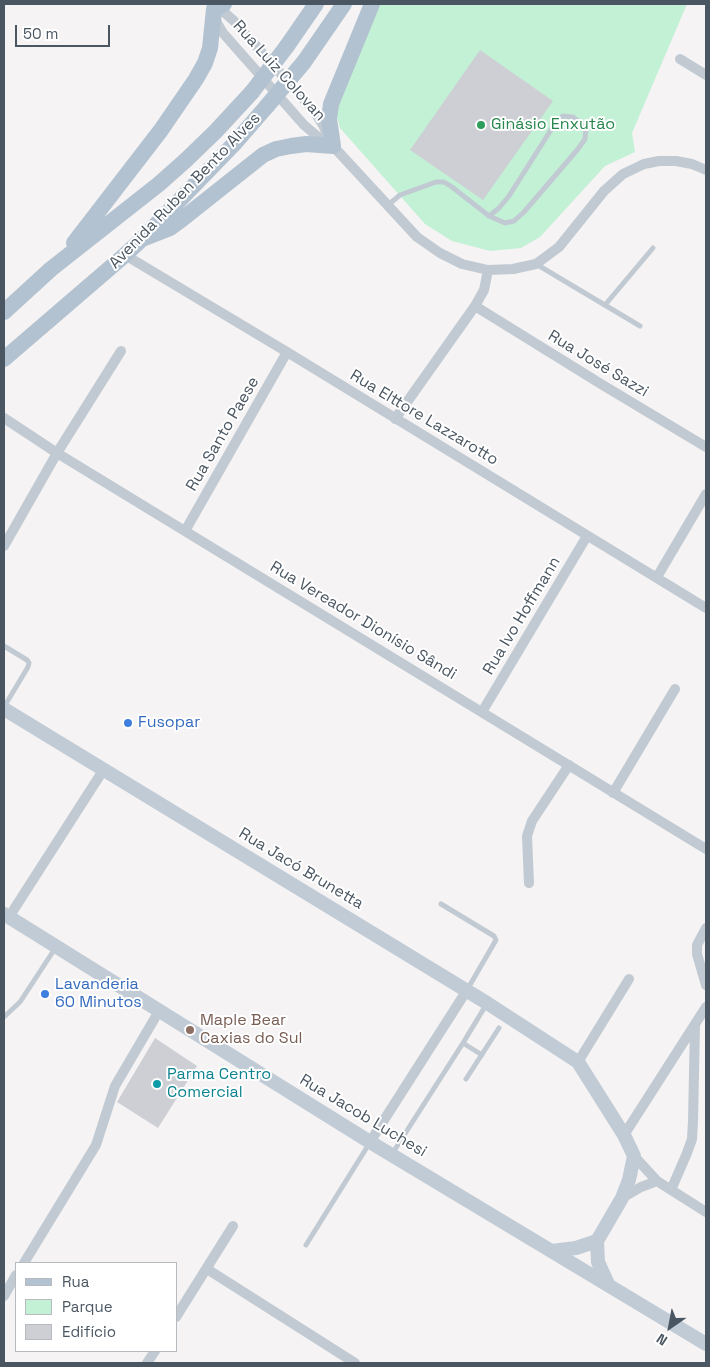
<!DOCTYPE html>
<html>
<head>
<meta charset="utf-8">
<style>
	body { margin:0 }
	#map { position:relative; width:710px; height:1367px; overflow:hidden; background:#f5f3f3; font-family:"Space Grotesk",sans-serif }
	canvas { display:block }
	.frame { position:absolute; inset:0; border:5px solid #4a5661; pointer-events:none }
	.legend { position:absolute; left:15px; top:1262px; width:162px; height:90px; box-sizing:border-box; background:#fff; border:1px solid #b7bbc0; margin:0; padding:6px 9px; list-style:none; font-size:15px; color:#4a5661 }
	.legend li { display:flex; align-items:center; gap:10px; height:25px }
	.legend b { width:25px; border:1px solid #b7bbc0 }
	.north { position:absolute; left:645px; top:1302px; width:50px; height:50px; -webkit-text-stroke:4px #fff; paint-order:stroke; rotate:213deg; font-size:14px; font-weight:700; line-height:20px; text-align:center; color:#4a5661 }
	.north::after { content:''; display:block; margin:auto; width:18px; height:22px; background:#4a5661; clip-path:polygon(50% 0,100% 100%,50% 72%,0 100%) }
	.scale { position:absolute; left:15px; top:25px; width:95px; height:22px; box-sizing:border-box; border:2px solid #4a5661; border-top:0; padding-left:6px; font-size:15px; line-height:18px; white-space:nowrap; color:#4a5661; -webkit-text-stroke:4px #fff; paint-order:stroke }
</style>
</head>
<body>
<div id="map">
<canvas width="710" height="1367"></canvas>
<div class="frame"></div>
<ul class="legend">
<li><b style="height:6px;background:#b3c2d1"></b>Rua</li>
<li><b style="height:14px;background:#c3f1d5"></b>Parque</li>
<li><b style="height:14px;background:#cdcfd5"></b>Edifício</li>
</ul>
<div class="north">N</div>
<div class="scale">50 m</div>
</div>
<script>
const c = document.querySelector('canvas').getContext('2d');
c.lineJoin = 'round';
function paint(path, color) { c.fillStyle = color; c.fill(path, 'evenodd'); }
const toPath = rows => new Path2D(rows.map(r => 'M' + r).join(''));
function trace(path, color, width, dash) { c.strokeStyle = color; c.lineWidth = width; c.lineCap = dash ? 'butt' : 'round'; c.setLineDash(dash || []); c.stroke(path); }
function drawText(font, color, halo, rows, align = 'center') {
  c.font = font + ' "Space Grotesk",sans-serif'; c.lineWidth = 4; c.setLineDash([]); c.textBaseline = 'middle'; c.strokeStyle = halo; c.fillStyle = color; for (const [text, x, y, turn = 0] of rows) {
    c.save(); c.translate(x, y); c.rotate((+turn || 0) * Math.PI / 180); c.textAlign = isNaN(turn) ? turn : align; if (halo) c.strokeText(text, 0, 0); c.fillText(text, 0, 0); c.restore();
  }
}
const green = toPath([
	[380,4,687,4,632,133,635,152,605,166,540,237,521,248,490,251,452,241,425,224,340,128,335,109]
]);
const building = toPath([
	[480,50,553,101,483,200,410,150],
	[155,1038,197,1066,158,1128,117,1102]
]);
const lane = toPath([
	[388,205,400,195,436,182,444,182,452,187,489,216,505,223,514,221,524,212,578,149,585,139,586,128,573,117,563,116,556,122,509,196,499,208,489,216],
	[536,264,640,326],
	[605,305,653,248],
	[4,646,27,660,29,663,28,667,4,707],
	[441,904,494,936,496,940,467,990],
	[4,1017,20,1002,56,947],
	[463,1043,482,1055],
	[466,1079,499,1028],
	[392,1154,463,1043,486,1005],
	[306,1245,369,1144]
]);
const street = toPath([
	[213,8,225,13,234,21,314,111,323,125,333,146,417,237,440,253,462,264,488,270,513,269,536,264,559,247,604,191,623,174,644,164,659,161,676,161,692,164,706,170],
	[216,17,217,23,223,33,304,125,317,136,328,143],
	[680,59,706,75],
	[125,255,287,352,706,608],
	[475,306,601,384,706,447],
	[4,418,57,453,706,849],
	[395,419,475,306,484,290,488,270],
	[185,531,287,352],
	[4,546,57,453,121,351],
	[657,577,706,494],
	[482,712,587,536],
	[613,793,675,689],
	[529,883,527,836,532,821,569,765],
	[9,917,104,769],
	[706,928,697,945,697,954,706,985],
	[578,1062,629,979],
	[624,1135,706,1007],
	[370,1142,467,990],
	[634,1156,657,1181,706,1212],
	[671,1190,687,1153,692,1139,693,1121,695,1026],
	[622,1198,641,1187,657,1181],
	[24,1263,96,1145,115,1086,159,1011],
	[207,1269,355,1363],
	[4,1296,16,1275],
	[176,1317,233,1226],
	[147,1363,155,1351]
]);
const secondary = toPath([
	[4,709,487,1003,578,1062,624,1135,634,1156,629,1180,622,1198,597,1241,598,1262,608,1284],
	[4,914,370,1142,706,1344],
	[552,1251,576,1248,597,1241]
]);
const primary = toPath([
	[287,46,316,4],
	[304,62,344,4],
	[142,239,170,228,181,220,263,155,276,149,291,146,306,144,333,146,329,119,331,104,372,4],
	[74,243,161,130,196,79,205,63,210,48,214,9,224,4],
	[4,312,51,269,159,184,186,160,216,131,252,92],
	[4,359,125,255,142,239,234,144,267,106]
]);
const primaryBridge = toPath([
	[252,92,287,46],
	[267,106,304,62]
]);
const markers = [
	[481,125,5,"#2e9e5b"],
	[128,723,5,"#3f7fe0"],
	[45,994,5,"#3f7fe0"],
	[190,1030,5,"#8d6e63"],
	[157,1084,5,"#0f9aa8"]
];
const streetNames = [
	["Rua Luiz Colovan",279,71,48],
	["Avenida Ruben Bento Alves",185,191,-46],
	["Rua José Sazzi",598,364,31],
	["Rua Elttore Lazzarotto",424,418,31],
	["Rua Santo Paese",223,434,-60],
	["Rua Ivo Hoffmann",522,616,-59],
	["Rua Vereador Dionísio Sândi",363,621,31],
	["Rua Jacó Brunetta",301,869,31],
	["Rua Jacob Luchesi",363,1116,31]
];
const leisureNames = [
	["Ginásio Enxutão",491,125]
];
const shopNames = [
	["Fusopar",138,723],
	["Lavanderia",55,985],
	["60 Minutos",55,1003]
];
const educationNames = [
	["Maple Bear",200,1021],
	["Caxias do Sul",200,1039]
];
const cultureNames = [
	["Parma Centro",167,1075],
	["Comercial",167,1093]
];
paint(green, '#c3f1d5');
paint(building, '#cdcfd5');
trace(lane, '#c1cad2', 5);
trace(street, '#c1cad2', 10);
trace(secondary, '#c1cbd6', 14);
trace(primary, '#b3c2d1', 16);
trace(primaryBridge, '#b3c2d1', 16);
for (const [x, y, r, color] of markers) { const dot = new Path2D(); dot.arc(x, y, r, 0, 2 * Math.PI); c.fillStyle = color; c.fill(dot); trace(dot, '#fff', 2); }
drawText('16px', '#4a5661', '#fff', streetNames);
drawText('16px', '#27864d', '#fff', leisureNames, 'left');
drawText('16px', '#366cbe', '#fff', shopNames, 'left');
drawText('16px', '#785e54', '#fff', educationNames, 'left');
drawText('16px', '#0d838f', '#fff', cultureNames, 'left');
</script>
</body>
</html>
